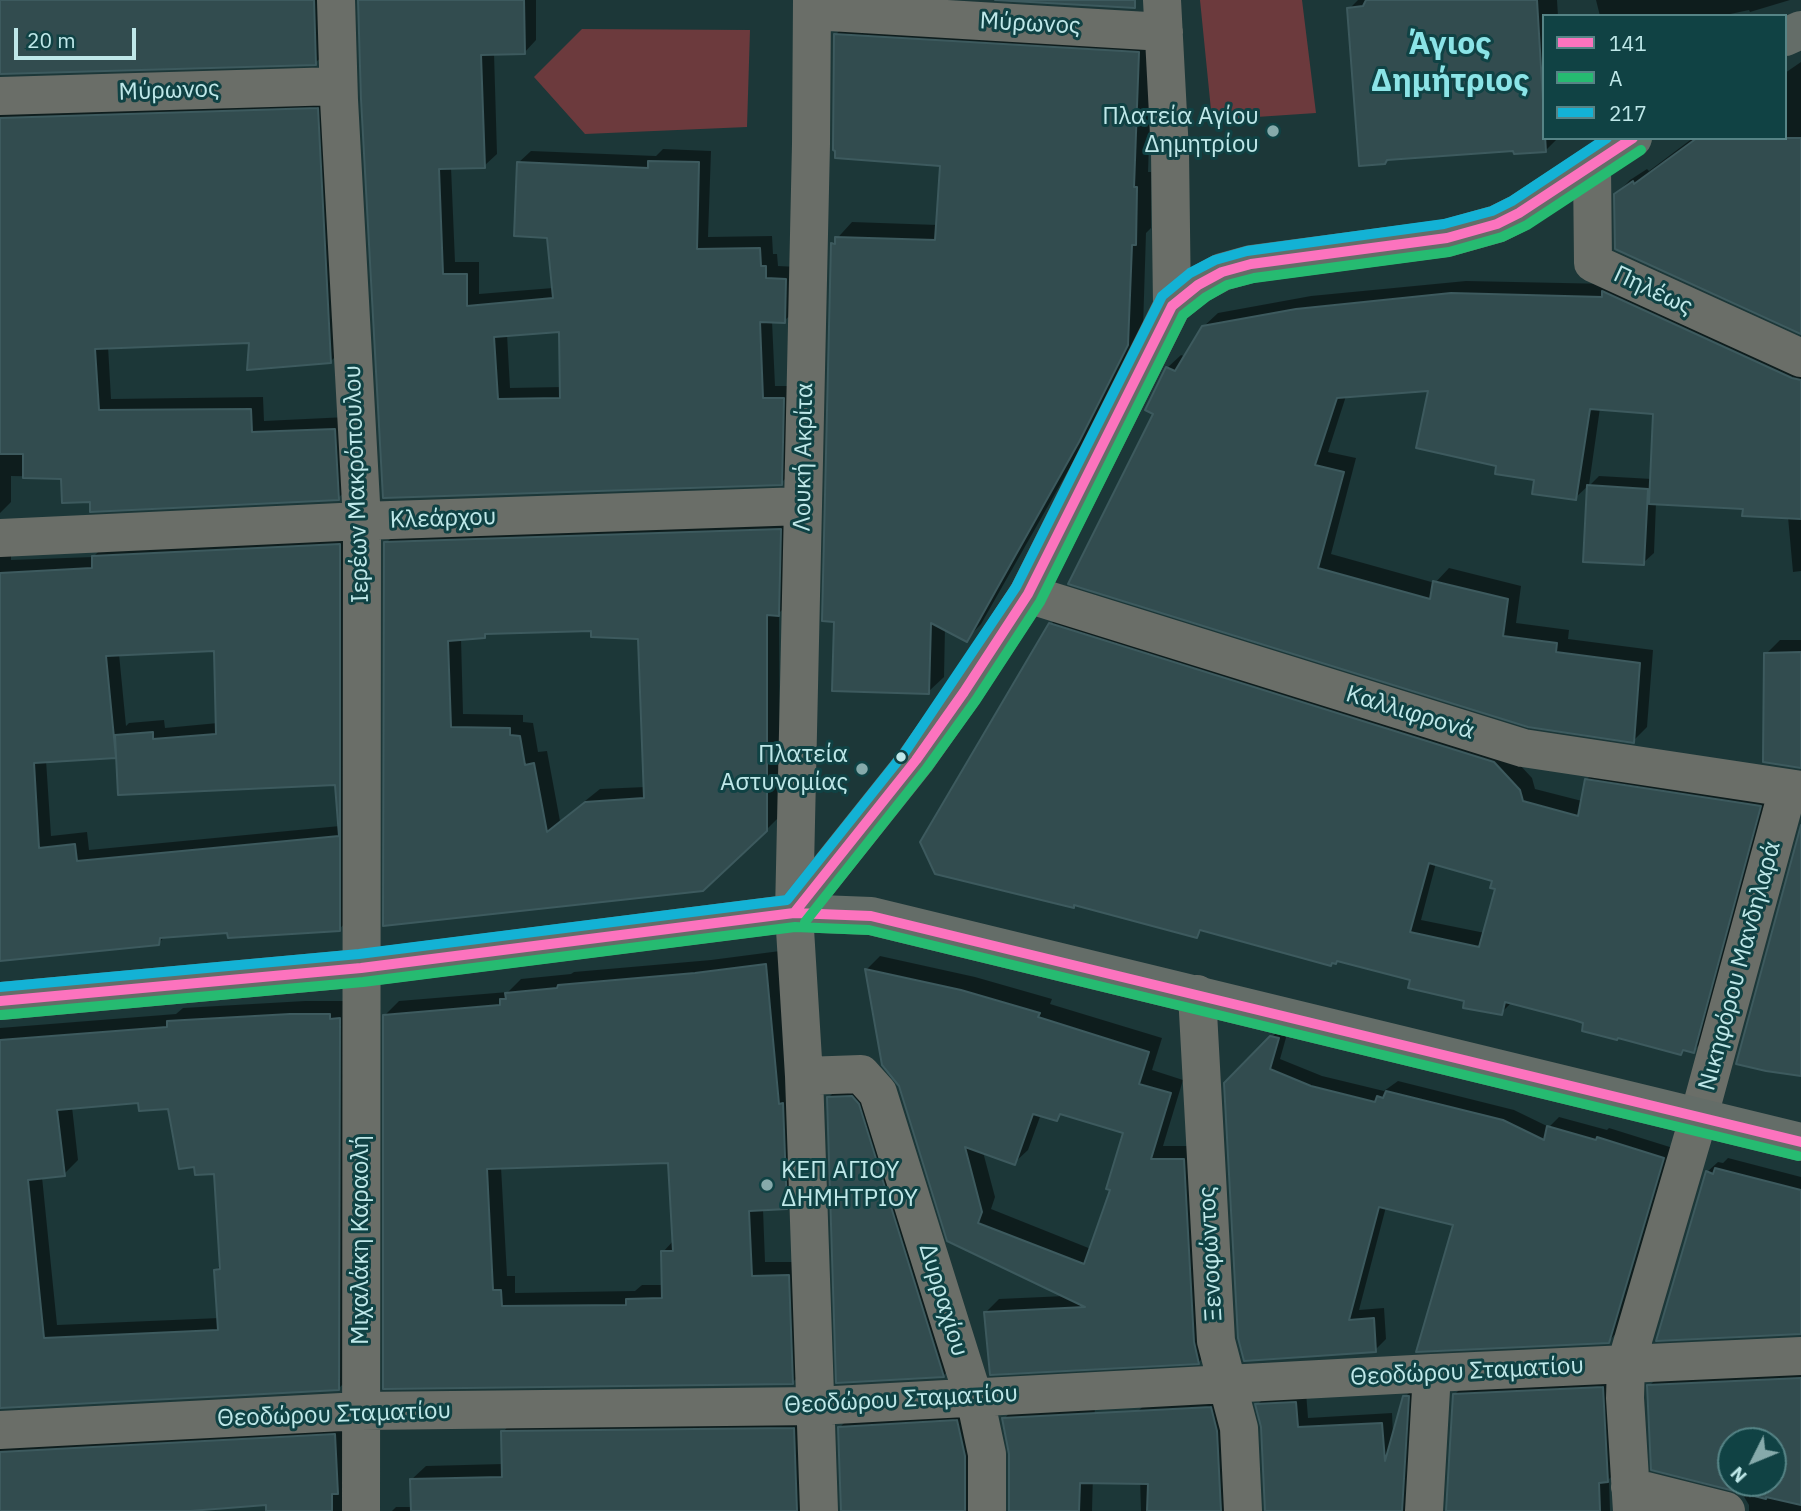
<!DOCTYPE html>
<html>
<head>
<meta charset="utf-8">
<style>
	body { margin:0 }
	#map { position:relative; width:1801px; height:1511px; overflow:hidden; background:#1c3738; font-family:"IBM Plex Sans",sans-serif }
	canvas { display:block }
	.legend { position:absolute; left:1542px; top:14px; width:245px; height:126px; box-sizing:border-box; background:#104244; border:2px solid #568486; margin:0; padding:9px 12px; list-style:none; font-size:21px; color:#bfe8e9 }
	.legend li { display:flex; align-items:center; gap:14px; height:35px }
	.legend b { width:35px; border:2px solid #568486 }
	.north { position:absolute; left:1717px; top:1427px; width:70px; height:70px; box-sizing:border-box; background:#104244; border:2px solid #568486; border-radius:50%; rotate:227deg; font-size:19px; font-weight:700; line-height:28px; text-align:center; color:#bfe8e9 }
	.north::after { content:''; display:block; margin:auto; width:24px; height:32px; background:#86aaab; clip-path:polygon(50% 0,100% 100%,50% 72%,0 100%) }
	.scale { position:absolute; left:14px; top:28px; width:122px; height:32px; box-sizing:border-box; border:4px solid #bfe8e9; border-top:0; padding-left:9px; font-size:21px; line-height:24px; white-space:nowrap; color:#bfe8e9; -webkit-text-stroke:5px #104244; paint-order:stroke }
</style>
</head>
<body>
<div id="map">
<canvas width="1801" height="1511"></canvas>
<ul class="legend">
<li><b style="height:9px;background:#fc73be"></b>141</li>
<li><b style="height:9px;background:#26bb71"></b>Α</li>
<li><b style="height:9px;background:#13b2d5"></b>217</li>
</ul>
<div class="north">N</div>
<div class="scale">20 m</div>
</div>
<script>
const c = document.querySelector('canvas').getContext('2d');
c.lineJoin = 'round';
function paint(path, color) { c.fillStyle = color; c.fill(path, 'evenodd'); }
const toPath = rows => new Path2D(rows.map(r => 'M' + r).join(''));
function trace(path, color, width, dash) { c.strokeStyle = color; c.lineWidth = width; c.lineCap = dash ? 'butt' : 'round'; c.setLineDash(dash || []); c.stroke(path); }
function drawText(font, color, halo, rows, align = 'center') {
  c.font = font + ' "IBM Plex Sans",sans-serif'; c.lineWidth = 6; c.setLineDash([]); c.textBaseline = 'middle'; c.strokeStyle = halo; c.fillStyle = color; for (const [text, x, y, turn = 0] of rows) {
    c.save(); c.translate(x, y); c.rotate((+turn || 0) * Math.PI / 180); c.textAlign = isNaN(turn) ? turn : align; if (halo) c.strokeText(text, 0, 0); c.fillText(text, 0, 0); c.restore();
  }
}
const green = toPath([
	[1200,0,1302,0,1316,113,1212,120],
	[582,29,750,30,747,127,585,134,534,77]
]);
const shadow = toPath([
	[0,0,326,0,328,51,315,63,0,72],
	[360,0,536,0,536,40,524,53,494,53,497,154,484,166,451,167,455,262,479,262,479,294,553,288,549,236,518,163,531,151,656,156,663,149,711,151,708,237,772,236,773,254,777,254,778,266,798,267,797,309,784,321,772,321,775,386,795,386,793,471,781,483,384,497],
	[561,330,562,387,510,388,507,334],
	[1358,0,1557,0,1558,16,1544,16,1544,138,1558,138,1545,151,1349,9],
	[1596,0,1790,0,1750,12,1749,10,1721,16,1600,16],
	[851,20,1153,38,1148,172,1151,172,1151,228,1146,233,1143,328,1094,425,981,624,966,640,945,628,944,677,928,692,836,620,832,244,852,222,938,225,941,164,835,35],
	[1801,62,1801,332,1616,194,1630,180,1647,169,1649,171,1693,138,1785,138,1785,73],
	[329,97,343,349,331,361,250,341,108,346,111,399,263,397,264,421,347,417,351,486,338,498,91,500,63,477,11,476,11,502,0,513,0,101],
	[1466,281,1611,284,1801,363,1801,571,1793,572,1788,517,1745,508,1656,503,1654,553,1643,563,1589,486,1599,476,1652,479,1655,412,1600,408,1589,485,1575,498,1536,479,1498,465,1431,389,1346,396,1328,452,1356,458,1331,554,1435,583,1449,568,1521,586,1516,623,1569,630,1568,639,1653,650,1647,727,1633,741,1071,583,1155,413,1167,368,1181,355,1186,357,1203,327,1218,313,1311,296],
	[793,516,791,601,779,613,780,816,766,830,385,924,386,543,399,530],
	[592,630,640,638,645,787,600,789,560,821,547,751,538,752,533,723,523,722,523,715,463,714,461,638,484,637,488,633],
	[352,532,352,917,339,929,229,931,166,935,159,943,0,959,0,543,11,547,11,560,93,557,106,544],
	[216,649,218,723,165,728,164,720,129,723,126,726,119,654],
	[117,754,337,783,340,826,89,850,87,832,51,836,46,760,115,756],
	[1063,612,1506,750,1532,778,1535,789,1582,801,1586,780,1599,768,1772,794,1706,1038,1693,1051,1685,1049,1681,1053,1586,1022,1512,1002,1501,1013,1412,979,1339,959,1203,929,1196,936,1076,903,1073,906,1050,625],
	[1436,863,1494,880,1498,888,1485,933,1421,920],
	[1780,640,1801,640,1801,766,1766,654],
	[780,951,800,1193,786,1207,763,1209,765,1262,802,1262,806,1368,792,1383,385,1387,385,1015,399,1001,508,992,521,979,571,974,574,972,711,960],
	[670,1161,674,1240,663,1252,663,1285,642,1285,635,1291,515,1293,515,1276,507,1276,501,1167],
	[880,956,975,977,1052,999,1050,1004,1162,1038,1152,1070,1183,1080,1163,1146,1197,1146,1212,1348,1199,1362,1136,1365,986,1312,999,1299,1065,1296,949,1239,900,1086,884,1064,867,969],
	[1063,1113,1125,1132,1112,1188,1091,1249,991,1209,995,1197,983,1152,1014,1163,1028,1150,1041,1114,1057,1119],
	[305,1001,343,1001,352,1375,338,1389,0,1406,0,1028,176,1014,183,1008],
	[140,1101,169,1107,196,1165,215,1172,221,1265,216,1270,219,1318,57,1325,42,1177,64,1174,78,1160,72,1107],
	[1283,1026,1289,1027,1280,1059,1322,1076,1384,1091,1398,1081,1514,1110,1549,1127,1559,1117,1607,1130,1609,1128,1673,1148,1619,1330,1609,1341,1455,1223,1386,1207,1359,1310,1384,1308,1386,1339,1375,1350,1239,1337,1226,1083],
	[871,1078,962,1357,943,1376,828,1098,847,1079],
	[1728,1158,1801,1177,1801,1332,1707,1172,1718,1162,1723,1163],
	[1801,1368,1801,1511,1749,1511,1749,1505,1743,1495,1732,1488,1649,1386,1660,1375],
	[1731,1441,1773,1441,1773,1483,1731,1483],
	[1613,1377,1618,1470,1609,1479,1610,1511,1448,1511,1454,1395,1465,1384],
	[1416,1386,1415,1511,1267,1511,1263,1427,1257,1405,1268,1394,1306,1392,1308,1418,1392,1413,1393,1435,1405,1397],
	[1221,1397,1234,1511,1141,1511,1138,1411,1149,1401],
	[1095,1401,1092,1511,1011,1511,1011,1454,1004,1419,1017,1405],
	[971,1408,984,1511,843,1511,840,1427,853,1414],
	[807,1415,816,1511,392,1511,396,1507,413,1507,412,1479,426,1466,503,1464,503,1432,516,1418],
	[348,1421,358,1511,267,1511,267,1503,169,1511,0,1511,0,1433]
]);
const building = toPath([
	[0,0,314,0,316,65,0,74,0,0],
	[358,0,524,0,525,54,481,55,485,168,439,169,443,274,467,274,467,306,553,298,547,238,514,236,517,162,648,168,648,161,699,162,697,249,760,248,761,266,766,266,766,278,786,279,785,323,760,322,763,398,784,398,782,485,383,498,361,99,358,0],
	[559,332,560,398,498,399,494,337,559,332],
	[995,0,1135,0,1135,8,995,0],
	[1366,0,1537,0,1546,152,1514,154,1513,151,1387,160,1385,164,1359,166,1347,8,1363,6,1366,0],
	[834,34,1139,52,1134,187,1137,187,1136,245,1132,245,1128,345,1079,442,967,642,931,623,929,694,832,691,834,622,822,621,831,243,835,244,835,237,935,240,940,166,835,158,835,151,833,150,834,34],
	[318,108,331,363,247,370,249,343,95,349,99,410,251,409,252,432,335,429,339,500,90,512,90,502,62,503,61,479,23,478,23,454,0,454,0,118,318,108],
	[1697,138,1801,138,1801,334,1615,249,1614,194,1633,181,1634,184,1697,138],
	[1602,291,1792,378,1801,380,1801,519,1742,516,1743,509,1649,504,1653,414,1590,409,1576,500,1532,494,1534,480,1495,474,1496,466,1416,448,1428,391,1337,398,1315,465,1344,472,1318,568,1430,599,1433,581,1508,599,1503,636,1557,643,1556,652,1640,663,1634,743,1528,727,1068,584,1153,414,1145,410,1166,367,1175,371,1202,326,1296,309,1451,293,1602,297,1602,291],
	[1587,485,1648,489,1644,565,1583,562,1587,485],
	[781,529,779,616,767,615,767,831,703,891,383,926,384,542,781,529],
	[591,631,591,637,638,639,644,798,585,802,547,832,534,763,525,765,520,736,510,735,510,728,451,727,448,641,485,638,485,634,591,631],
	[340,544,340,931,228,938,227,933,160,938,159,945,0,961,0,573,92,568,92,556,340,544],
	[214,651,216,734,153,739,153,732,115,735,118,795,335,785,339,836,77,861,75,844,39,848,34,763,116,758,106,656,214,651],
	[1049,623,1494,762,1520,790,1523,801,1578,816,1585,779,1761,806,1694,1053,1683,1050,1681,1055,1618,1038,1617,1040,1582,1031,1583,1023,1574,1020,1505,1002,1502,1015,1463,1008,1464,1001,1408,988,1410,980,1337,961,1336,964,1332,963,1331,966,1200,930,1197,938,1074,905,1074,908,935,874,920,842,1049,623],
	[1429,863,1492,881,1490,888,1495,889,1479,947,1410,932,1429,863],
	[1801,652,1801,768,1763,762,1764,653,1801,652],
	[1801,825,1801,1076,1766,1071,1736,1064,1801,825],
	[766,964,779,1104,783,1103,787,1209,749,1211,752,1276,789,1275,793,1384,383,1389,383,1015,500,1005,500,999,506,999,505,993,557,988,558,985,695,973,766,964],
	[668,1163,673,1251,661,1251,662,1298,626,1299,626,1305,502,1306,501,1290,493,1290,487,1169,668,1163],
	[865,969,961,990,1040,1013,1038,1017,1149,1052,1139,1084,1171,1093,1151,1159,1184,1159,1194,1342,1199,1364,990,1375,984,1312,1085,1307,947,1241,899,1086,882,1065,865,969],
	[1033,1114,1057,1121,1060,1114,1123,1133,1106,1189,1110,1190,1084,1264,978,1223,982,1212,965,1147,1015,1165,1033,1114],
	[290,1014,330,1014,330,1019,340,1018,339,1390,0,1408,0,1040,167,1027,167,1021,290,1014],
	[138,1103,139,1111,168,1109,179,1169,194,1167,195,1175,214,1174,220,1269,214,1270,218,1330,44,1338,28,1180,65,1176,57,1110,138,1103],
	[1270,1036,1279,1038,1270,1069,1311,1086,1375,1102,1377,1096,1383,1098,1386,1091,1503,1120,1544,1140,1547,1126,1596,1140,1597,1137,1664,1158,1609,1343,1416,1352,1453,1225,1379,1207,1349,1320,1374,1318,1376,1352,1244,1361,1238,1338,1224,1083,1270,1036],
	[852,1096,859,1104,944,1377,836,1383,827,1097,852,1096],
	[1715,1168,1801,1190,1801,1334,1656,1341,1706,1171,1713,1174,1715,1168],
	[1801,1378,1801,1505,1766,1497,1766,1499,1651,1470,1647,1385,1801,1378],
	[1731,1441,1773,1441,1773,1483,1731,1483,1731,1441],
	[1603,1387,1608,1482,1599,1483,1600,1511,1446,1511,1453,1394,1603,1387],
	[1403,1396,1409,1396,1402,1511,1265,1511,1261,1427,1255,1404,1296,1402,1298,1427,1382,1423,1385,1461,1403,1396],
	[1211,1407,1217,1431,1221,1511,1147,1511,1148,1484,1080,1483,1079,1511,1009,1511,1009,1454,1002,1418,1211,1407],
	[957,1420,965,1456,965,1511,841,1511,838,1427,957,1420],
	[794,1428,797,1511,411,1511,410,1479,502,1477,501,1431,794,1428],
	[335,1434,338,1494,332,1494,332,1511,266,1511,266,1505,190,1511,0,1511,0,1452,335,1434]
]);
const minor = toPath([
	[336,0,339,100,362,521,361,1511],
	[812,0,811,144,794,913,804,1076,819,1511],
	[1162,0,1170,152,1172,306],
	[813,11,1164,32],
	[0,96,338,86],
	[1592,167,1593,263,1801,358],
	[0,538,362,521,803,506],
	[1028,594,1523,748,1801,790],
	[1197,994,1216,1341,1239,1428,1243,1511],
	[804,1076,861,1074,878,1093,978,1412,987,1454,987,1511],
	[0,1430,361,1411,816,1406,1432,1373,1801,1356],
	[1630,1487,1726,1511],
	[1424,1511,1432,1373],
	[1632,1511,1625,1398,1626,1364,1699,1116,1788,789]
]);
const major = toPath([
	[1785,37,1801,30],
	[794,913,916,760,964,692,1028,594,1172,306,1198,285,1222,272,1251,264,1447,238,1497,224,1519,213,1633,138],
	[0,1001,361,968,794,913,871,916,1801,1142]
]);
const bus1 = toPath([
	[794,913,916,760,964,692,1028,594,1172,306,1198,285,1222,272,1251,264,1447,238,1497,224,1519,213,1633,138],
	[0,1001,361,968,794,913,871,916,1801,1142]
]);
const bus2 = toPath([
	[805,922,927,768,976,700,1040,602,1183,315,1206,297,1227,285,1254,278,1449,252,1502,237,1527,225,1641,150],
	[1,1015,363,982,795,927,869,930,1798,1156]
]);
const bus3 = toPath([
	[0,987,359,954,787,900,905,752,1016,587,1162,296,1190,273,1215,260,1247,251,1444,224,1492,211,1512,201,1607,138]
]);
const markers = [
	[1273,131,7,"#86aaab"],
	[901,757,6,"#bfe8e9"],
	[862,769,7,"#86aaab"],
	[767,1185,7,"#86aaab"]
];
const streetNames = [
	["Μύρωνος",1030,24,3],
	["Μύρωνος",169,91,-2],
	["Πηλέως",1653,291,25],
	["Λουκή Ακρίτα",804,457,-89],
	["Ιερέων Μακρόπουλου",357,484,-92],
	["Κλεάρχου",443,519,-2],
	["Καλλιφρονά",1410,713,17],
	["Νικηφόρου Μανδηλαρά",1740,966,-75],
	["Μιχαλάκη Καραολή",361,1240,-90],
	["Ξενοφώντος",1211,1254,-93],
	["Δυρραχίου",943,1300,73],
	["Θεοδώρου Σταματίου",1467,1372,-3],
	["Θεοδώρου Σταματίου",901,1400,-3],
	["Θεοδώρου Σταματίου",334,1415,-2]
];
const poiNames = [
	["Πλατεία Αγίου",1259,117],
	["Δημητρίου",1259,145],
	["Πλατεία",848,755],
	["Αστυνομίας",848,783],
	["ΚΕΠ ΑΓΙΟΥ",781,1171,"left"],
	["ΔΗΜΗΤΡΙΟΥ",781,1199,"left"]
];
const districtNames = [
	["Άγιος",1450,45],
	["Δημήτριος",1450,82]
];
paint(green, '#6c3a3d');
paint(shadow, '#0007');
paint(building, '#324c4f');
trace(building, '#3d5a5e', 2);
trace(minor, '#6a6e68', 38);
trace(major, '#646d68', 38);
trace(bus1, '#fc73be', 10);
trace(bus2, '#26bb71', 10);
trace(bus3, '#13b2d5', 10);
for (const [x, y, r, color] of markers) { const dot = new Path2D(); dot.arc(x, y, r, 0, 2 * Math.PI); c.fillStyle = color; c.fill(dot); trace(dot, '#104244', 2.5); }
drawText('24px', '#bfe8e9', '#104244', streetNames);
drawText('24px', '#bfe8e9', '#104244', poiNames, 'right');
drawText('bold 32px', '#8be4e7', '#104244', districtNames);
</script>
</body>
</html>
